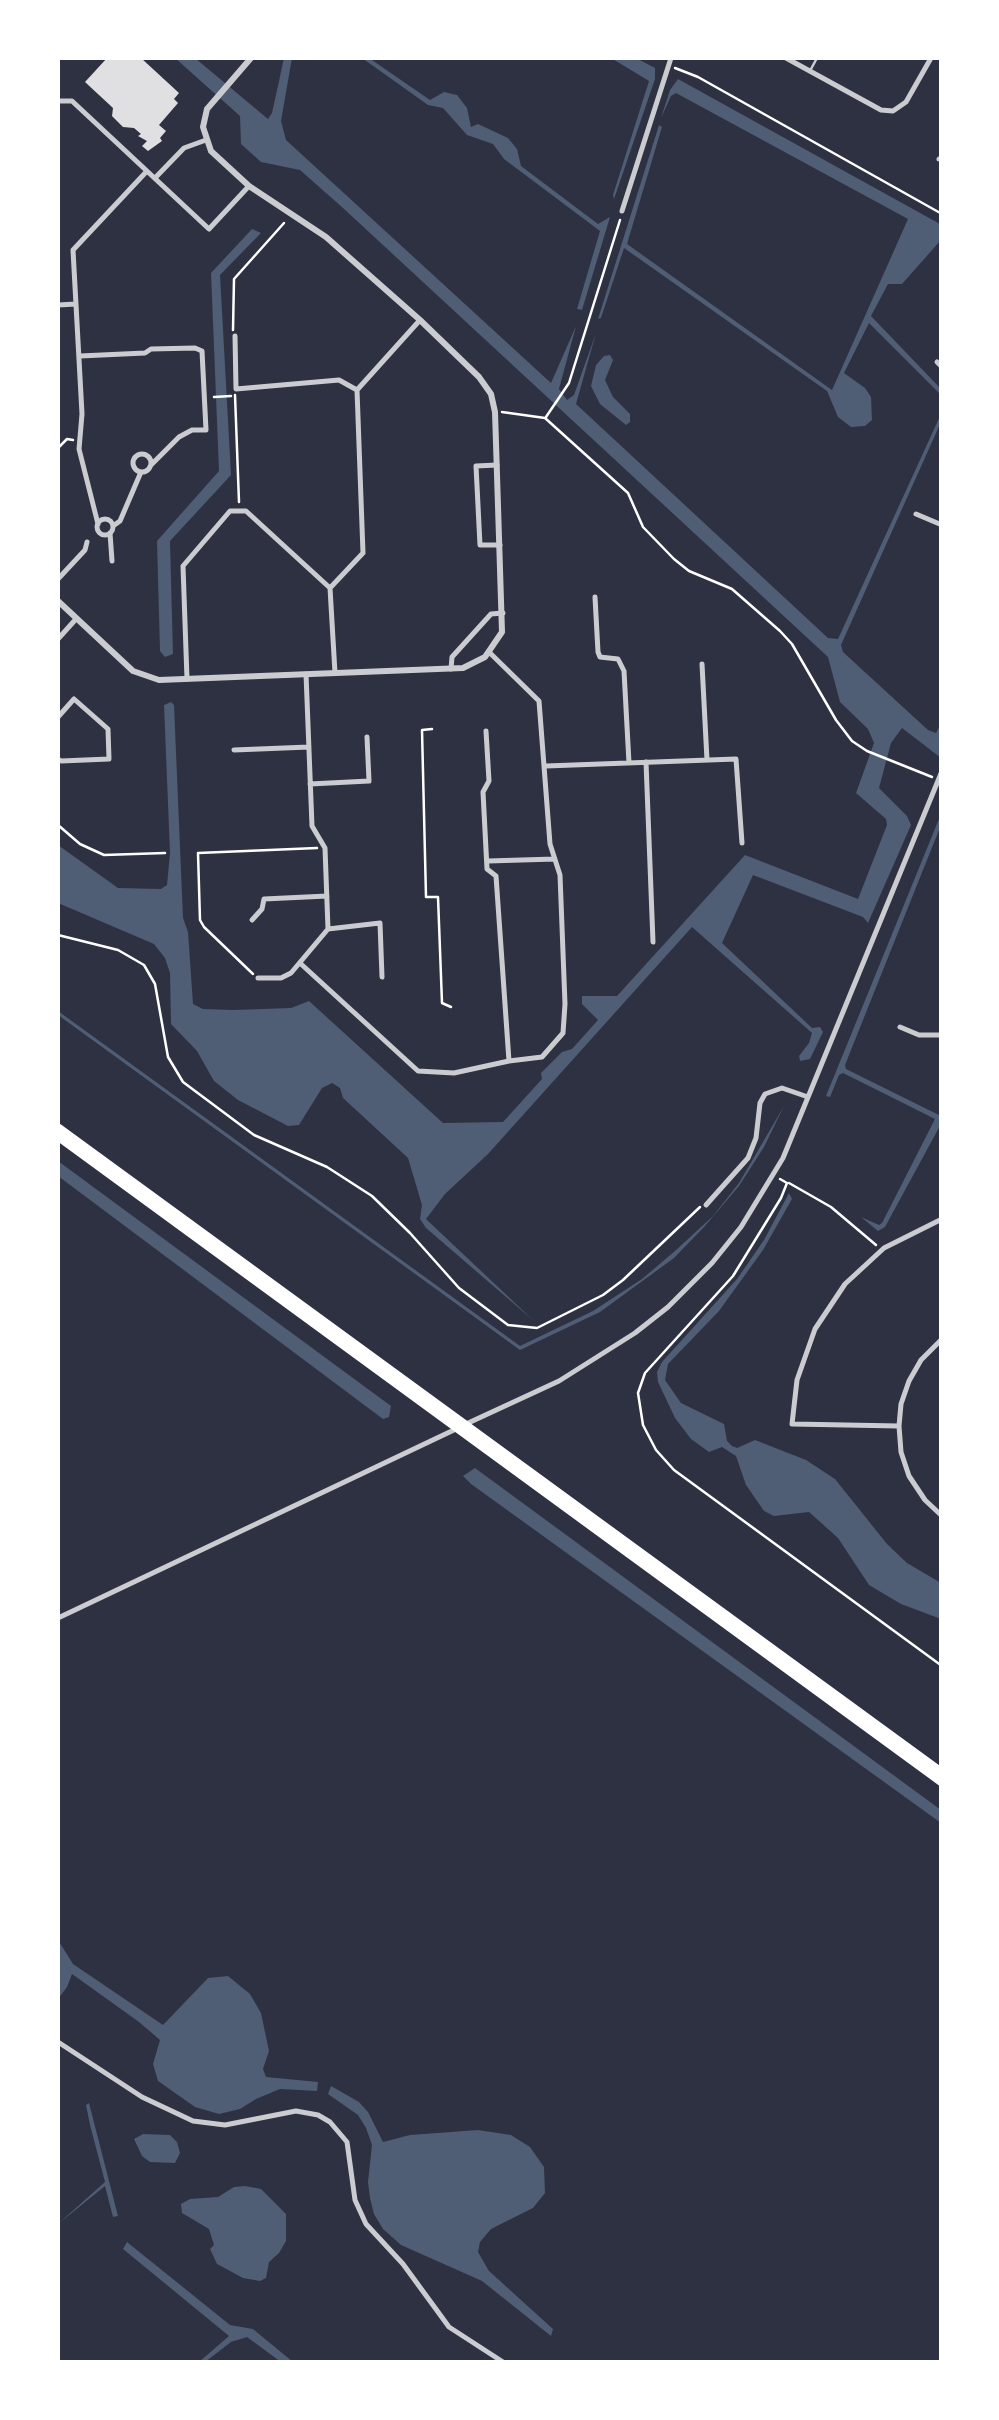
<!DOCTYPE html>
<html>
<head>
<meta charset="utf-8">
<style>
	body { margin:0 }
	#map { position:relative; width:999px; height:2420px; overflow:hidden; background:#2d3142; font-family:"Alegreya Sans",sans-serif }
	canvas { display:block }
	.frame { position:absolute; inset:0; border:60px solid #fff; pointer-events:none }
</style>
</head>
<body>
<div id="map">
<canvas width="999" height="2420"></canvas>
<div class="frame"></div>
</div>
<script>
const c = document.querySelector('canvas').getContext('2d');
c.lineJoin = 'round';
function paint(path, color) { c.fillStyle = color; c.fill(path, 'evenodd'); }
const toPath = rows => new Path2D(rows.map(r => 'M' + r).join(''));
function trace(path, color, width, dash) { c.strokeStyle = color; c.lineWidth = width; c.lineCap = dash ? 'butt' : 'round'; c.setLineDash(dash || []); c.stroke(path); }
const water = toPath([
	[175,58,195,58,268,119,272,113,284,58,292,58,281,121,286,140,551,383,576,326,559,389,567,400,574,395,596,333,576,404,828,638,838,639,941,414,941,422,841,645,843,652,928,730,936,733,941,723,941,758,902,728,891,743,879,788,907,816,911,825,868,923,863,917,753,875,722,943,812,1028,820,1027,823,1032,810,1059,800,1061,799,1056,809,1043,812,1033,692,927,488,1154,445,1194,426,1219,534,1321,426,1228,420,1219,422,1205,408,1158,343,1098,340,1088,332,1083,322,1088,299,1125,288,1126,238,1100,214,1081,197,1051,171,1024,170,973,165,958,154,944,58,903,58,845,118,888,161,889,167,885,170,853,164,705,171,702,174,705,183,918,188,932,193,1004,203,1009,233,1010,291,1008,309,1001,443,1123,503,1122,542,1079,541,1073,562,1052,572,1049,598,1020,582,1004,582,996,617,996,745,855,858,899,887,825,886,819,856,793,874,743,868,729,840,702,828,657,343,208,300,170,261,162,241,144,240,116],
	[362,58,369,58,430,100,444,92,457,95,467,108,471,127,478,124,508,138,517,149,521,166,598,224,610,217,582,310,577,309,600,231,504,159,493,144,467,135,443,108,428,105],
	[611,58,636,58,655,68,655,79,614,199,613,195,649,81],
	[678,79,940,224,941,240,902,284,888,284,871,316,941,389,941,395,869,323,844,373,865,388,871,397,872,420,865,426,851,427,838,417,827,391,624,248,601,318,598,319,659,125,662,127,627,244,832,390,908,219,676,93,671,96,661,118,670,90],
	[252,229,261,233,220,275,231,475,170,541,173,654,165,657,160,651,157,541,219,471,211,273],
	[610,355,613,360,605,380,613,397,630,414,630,422,626,425,600,404,591,386,596,365,604,356],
	[941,814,941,825,845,1065,846,1069,941,1116,941,1124,885,1227,878,1231,861,1217,879,1225,882,1223,935,1119,843,1073,839,1075,830,1097,826,1096],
	[58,1011,520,1346,593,1311,642,1279,675,1251,713,1216,739,1183,784,1106,764,1147,739,1186,704,1227,674,1258,600,1312,520,1350,58,1015],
	[58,1161,391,1406,389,1417,383,1419,58,1176],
	[789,1193,792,1199,763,1250,719,1311,668,1364,665,1380,681,1403,724,1424,727,1441,732,1446,737,1448,755,1440,806,1460,835,1479,887,1544,907,1563,941,1583,941,1619,901,1604,869,1585,838,1538,809,1512,774,1516,764,1511,746,1485,736,1456,722,1447,709,1452,691,1439,675,1418,658,1382,657,1372,662,1362,737,1279,764,1240],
	[475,1468,941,1810,941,1823,471,1484,463,1476],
	[58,1940,73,1964,163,2025,208,1978,228,1976,250,1994,261,2013,269,2051,263,2069,266,2077,318,2082,317,2091,280,2089,256,2099,240,2109,219,2114,195,2107,158,2081,153,2064,160,2040,139,2022,72,1974,67,1987,58,1999],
	[331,2086,359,2102,368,2112,383,2142,410,2135,478,2130,511,2135,530,2147,544,2167,545,2193,533,2208,491,2229,480,2242,478,2252,489,2271,553,2329,551,2336,482,2281,401,2245,383,2229,374,2214,370,2198,368,2182,372,2145,366,2128,358,2115,328,2094],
	[89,2103,118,2216,113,2217,105,2186,58,2224,105,2182,90,2125,86,2105],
	[143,2134,170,2135,177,2142,180,2153,175,2163,150,2162,142,2156,134,2139],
	[245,2186,261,2189,286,2214,286,2241,279,2253,269,2262,266,2278,260,2281,243,2278,217,2264,210,2249,214,2245,209,2229,182,2213,181,2204,190,2199,218,2197,234,2187],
	[127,2242,230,2325,253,2329,293,2362,281,2362,247,2337,231,2342,205,2362,199,2362,229,2336,123,2249]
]);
const building = toPath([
	[107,58,141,58,179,93,174,99,178,103,159,125,166,131,160,138,162,141,148,151,142,146,147,141,138,136,141,134,134,128,123,127,112,116,113,108,85,82]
]);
const path = toPath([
	[675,68,698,77,942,214],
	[233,330,234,279,284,223],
	[235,395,239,502],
	[214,397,231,396],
	[502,412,545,418,628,493,643,527,674,559,689,571,732,589,780,631,792,644,836,720,852,741,867,751,932,777],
	[546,417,569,383,620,220],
	[58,448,67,439,73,440],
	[432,729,422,730,426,897,438,897,442,1003,451,1007],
	[58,825,80,844,104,855,165,853],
	[58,935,118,950,144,965,155,984,168,1057,183,1082,254,1135,327,1167,372,1196,410,1233,459,1288,508,1325,537,1328,603,1295,623,1280,700,1207],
	[253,974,204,927,200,920,198,853,317,848],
	[780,1179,787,1183,781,1198,733,1276,645,1373,638,1393,643,1425,656,1450,674,1470,942,1666],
	[789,1183,831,1207,876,1245]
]);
const service = toPath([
	[811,69,817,58]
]);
const minor = toPath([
	[786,58,881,110,893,111,906,102,931,58],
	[58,101,72,101,209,229,249,186],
	[939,159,942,160],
	[155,178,184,148,206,140],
	[622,211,671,58],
	[58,305,76,304],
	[235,336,236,389,339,380,357,390],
	[80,356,145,353,151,349,195,348,202,351,206,430,192,430,179,437,151,465],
	[937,362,942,367],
	'133 463a9 9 0 1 1 18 0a9 9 0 1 1-18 0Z',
	[497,465,476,466,480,545,500,545],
	[916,514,942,525],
	'97 527a8 8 0 1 1 16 0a8 8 0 1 1-16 0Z',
	[98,524,79,449,82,414,73,250,147,171],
	[113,526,120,521,141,472],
	[110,533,112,561],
	[58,579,85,550,87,542],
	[595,597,598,652,600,657,618,659,624,671,629,763],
	[58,639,76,619],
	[702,664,707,760],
	[451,669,452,657,491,614,503,613],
	[335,673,330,588,363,553,357,390,420,320],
	[187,679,183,566,230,511,246,511,330,588],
	[58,717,74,699,108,729,109,759,61,761,58,759],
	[486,731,489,781,483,792,487,869,496,876,509,1061,542,1057,563,1033,565,1004,560,875,550,844,539,701,490,653],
	[234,750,309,747],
	[646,762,653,942],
	[546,766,736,759,742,843],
	[310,784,369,781,367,737],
	[488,861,555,859],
	[252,920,262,909,264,899,327,896],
	[328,929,380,923,382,977],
	[301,964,418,1071,454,1073,509,1061],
	[258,978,281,978,291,973,328,929,325,848,312,826,306,674],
	[900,1027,919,1035,942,1035],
	[706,1205,748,1158,756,1138,760,1103,765,1094,782,1088,808,1097],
	[942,1339,921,1360,909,1381,901,1404,899,1426,901,1452,909,1476,925,1500,942,1516],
	[466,1424,559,1381,635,1333,668,1307,712,1263,741,1227,783,1158,942,771],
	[899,1426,792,1424,797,1380,815,1329,845,1284,884,1248,942,1219],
	[58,1618,456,1429],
	[58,2042,142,2097,193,2121,225,2125,296,2111,318,2115,330,2122,347,2142,355,2200,366,2224,403,2264,449,2327,503,2362]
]);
const tertiary = toPath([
	[58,601,133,671,159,680,463,668,485,657,502,632,495,412,491,394,479,377,420,320,326,237,249,186,211,151,203,127,207,109,251,58]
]);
const trunk = toPath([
	[58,1128,942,1773],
	[58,1136,942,1782]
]);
paint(water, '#4f5d75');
paint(building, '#e0e0e3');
trace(path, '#fff', 2.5);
trace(service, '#caccd0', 2.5);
trace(minor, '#caccd0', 5);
trace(tertiary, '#caccd0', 6);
trace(trunk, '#fff', 9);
</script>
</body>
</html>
